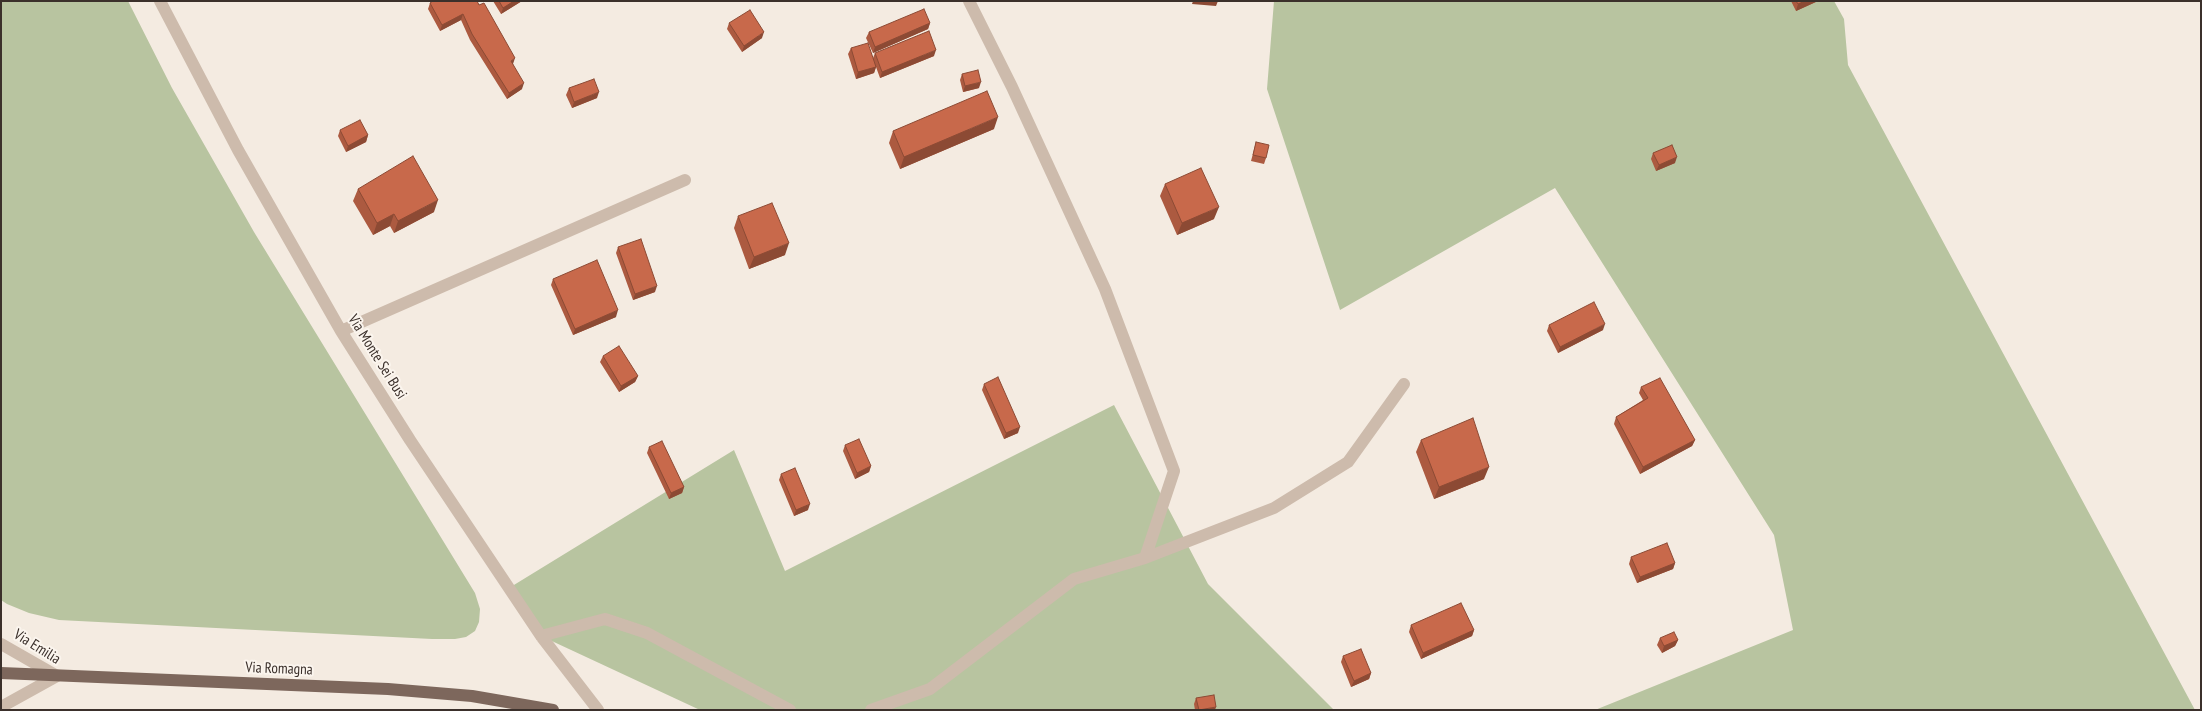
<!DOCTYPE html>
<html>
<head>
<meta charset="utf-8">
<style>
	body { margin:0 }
	#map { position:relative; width:2202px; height:711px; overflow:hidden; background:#f4ebe1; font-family:"PT Sans Narrow",sans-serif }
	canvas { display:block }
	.frame { position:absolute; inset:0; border:2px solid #3b302b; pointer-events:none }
</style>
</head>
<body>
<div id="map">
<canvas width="2202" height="711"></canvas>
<div class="frame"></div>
</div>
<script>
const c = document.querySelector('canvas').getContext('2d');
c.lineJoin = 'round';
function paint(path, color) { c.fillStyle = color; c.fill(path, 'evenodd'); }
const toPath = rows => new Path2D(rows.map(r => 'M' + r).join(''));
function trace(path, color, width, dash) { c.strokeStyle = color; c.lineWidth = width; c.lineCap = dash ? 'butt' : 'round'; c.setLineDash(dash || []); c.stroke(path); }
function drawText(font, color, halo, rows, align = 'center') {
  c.font = font + ' "PT Sans Narrow",sans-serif'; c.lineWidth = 4; c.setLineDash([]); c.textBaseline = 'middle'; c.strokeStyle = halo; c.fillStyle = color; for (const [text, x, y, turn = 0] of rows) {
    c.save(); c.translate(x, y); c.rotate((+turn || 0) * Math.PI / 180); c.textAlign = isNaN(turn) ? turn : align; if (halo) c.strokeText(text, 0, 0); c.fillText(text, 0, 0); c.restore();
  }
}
const green = toPath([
	[1,1,128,1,172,88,254,232,475,593,480,609,479,622,475,631,466,637,455,639,432,639,59,620,29,613,7,604,1,600],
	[1274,1,1834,1,1844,19,1848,65,2195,710,1595,710,1793,630,1774,535,1555,188,1340,310,1267,89],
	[1114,405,1208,584,1334,710,700,710,541,636,509,588,734,450,785,571]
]);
const minor = toPath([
	[160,1,238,150,341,331,410,440,541,636,598,710],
	[969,1,1012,87,1105,289,1174,471,1145,558],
	[341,331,685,180],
	[541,636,605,619,647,633,790,710],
	[1,644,57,676],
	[1,707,57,676],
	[871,710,930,689,1074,579,1145,558,1274,508,1348,462,1404,384]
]);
const major = toPath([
	[1,673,388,689,472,696,553,710]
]);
const wall = toPath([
	[477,1,513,64,522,89,507,99,470,40,461,20,440,31,428,9,430,3],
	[493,1,522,1,501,14],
	[1791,1,1818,1,1796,11],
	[729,23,762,38,742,52,727,29],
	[930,23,928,29,873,53,866,38,869,32],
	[851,48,873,58,875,53,934,56,880,78,876,67,874,73,856,79,848,54],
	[962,74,979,88,963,92,960,80],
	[569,88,597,98,572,108,566,95],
	[994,129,900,169,889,143,893,131],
	[340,130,368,135,366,142,346,152,338,136],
	[1256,142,1266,158,1264,164,1251,161],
	[1653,153,1675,163,1656,171,1651,159],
	[1165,184,1214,219,1177,235,1160,196],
	[358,189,434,212,394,233,390,226,373,235,353,201],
	[738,216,785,255,749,269,734,228],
	[618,247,655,292,633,300,616,253],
	[553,279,616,317,573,335,551,285],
	[1549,325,1603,330,1558,353,1547,331],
	[603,356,638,376,635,382,619,392,600,362],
	[984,384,1018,433,1004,439,982,390],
	[1641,387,1695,440,1692,446,1640,474,1614,424,1616,417,1643,400,1639,393],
	[1421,440,1484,479,1434,499,1416,452],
	[845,445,871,466,869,472,855,479,843,451],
	[649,447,684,487,682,493,669,499,647,453],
	[781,474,808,510,794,516,779,480],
	[1631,557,1675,563,1673,569,1637,583,1629,564],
	[1411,625,1474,630,1472,636,1421,659,1409,632],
	[1660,638,1678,640,1675,646,1662,653,1657,645],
	[1343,656,1371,673,1369,679,1351,687,1341,662],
	[1196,698,1215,710,1195,710,1194,704]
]);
const shadedWall = toPath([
	[514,1,522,1,501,14,503,8],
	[1193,1,1218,1,1216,6,1192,4],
	[1805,1,1818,1,1796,11,1798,4],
	[463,14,461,20,440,31,442,25],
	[930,23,928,29,873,53,875,47],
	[764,32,762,38,742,52,744,46],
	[936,50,934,56,880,78,882,72],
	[515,58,513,64,509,67,511,61],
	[876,67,874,73,856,79,858,72],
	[981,82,979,88,963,92,965,86],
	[524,83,522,89,507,99,509,93],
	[599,92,597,98,572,108,574,102],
	[998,117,994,129,900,169,904,157],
	[368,135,366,142,346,152,348,146],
	[1677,157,1675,163,1656,171,1659,165],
	[438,200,434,212,394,233,398,221],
	[1219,207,1214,219,1177,235,1182,223],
	[394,214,390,226,373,235,377,223],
	[789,243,785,255,749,269,754,257],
	[657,286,655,292,633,300,635,294],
	[618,310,616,317,573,335,575,329],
	[1605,324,1603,330,1558,353,1560,347],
	[638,376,635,382,619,392,621,386],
	[1020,427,1018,433,1004,439,1006,433],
	[1695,440,1692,446,1640,474,1643,467],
	[871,466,869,472,855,479,857,473],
	[1489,467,1484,479,1434,499,1439,487],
	[684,487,682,493,669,499,671,493],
	[810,504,808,510,794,516,796,510],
	[1675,563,1673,569,1637,583,1640,577],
	[1474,630,1472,636,1421,659,1423,653],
	[1678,640,1675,646,1662,653,1664,646],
	[1371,673,1369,679,1351,687,1354,681],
	[1216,707,1215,710,1202,710]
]);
const building = toPath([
	[433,1,477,1,479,5,484,3,515,58,511,61,524,83,509,93,472,34,463,14,442,25,430,3,433,1],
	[499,1,514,1,503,8,499,1],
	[1796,1,1805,1,1798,4,1796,1],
	[924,9,930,23,875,47,869,32,924,9],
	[750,10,764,32,744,46,729,23,750,10],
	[929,31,936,50,882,72,875,53,929,31],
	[868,43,876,67,858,72,851,48,868,43],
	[978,70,981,82,965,86,962,74,978,70],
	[594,79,599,92,574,102,569,88,594,79],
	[987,91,998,117,904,157,893,131,987,91],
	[360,120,368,135,348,146,340,130,360,120],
	[1256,142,1269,145,1266,158,1253,155,1256,142],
	[1672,145,1677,157,1659,165,1653,153,1672,145],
	[413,156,438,200,398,221,394,214,377,223,358,189,413,156],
	[1201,168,1219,207,1182,223,1165,184,1201,168],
	[772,203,789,243,754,257,738,216,772,203],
	[641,239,657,286,635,294,618,247,641,239],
	[597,260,618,310,575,329,553,279,597,260],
	[1594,302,1605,324,1560,347,1549,325,1594,302],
	[619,346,638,376,621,386,603,356,619,346],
	[998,377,1020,427,1006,433,984,384,998,377],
	[1660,378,1695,440,1643,467,1616,417,1648,398,1641,387,1660,378],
	[1473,418,1489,467,1439,487,1421,440,1473,418],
	[859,439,871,466,857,473,845,445,859,439],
	[662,441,684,487,671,493,649,447,662,441],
	[795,468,810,504,796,510,781,474,795,468],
	[1667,543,1675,563,1640,577,1631,557,1667,543],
	[1461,603,1474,630,1423,653,1411,625,1461,603],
	[1674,632,1678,640,1664,646,1660,638,1674,632],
	[1361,649,1371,673,1354,681,1343,656,1361,649],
	[1214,695,1216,707,1199,710,1196,698,1214,695]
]);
const streetNames = [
	["Via Monte Sei Busi",377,357,58],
	["Via Emilia",37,647,32],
	["Via Romagna",279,669,2]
];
paint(green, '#b8c4a0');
trace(minor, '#cdbbac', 12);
trace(major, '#7d675c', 12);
paint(wall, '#ac5a40');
paint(shadedWall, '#8c4a34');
paint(building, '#c8694b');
trace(building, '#8c4a34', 1);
drawText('15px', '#3b302b', '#fbf5ee', streetNames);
</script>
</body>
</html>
